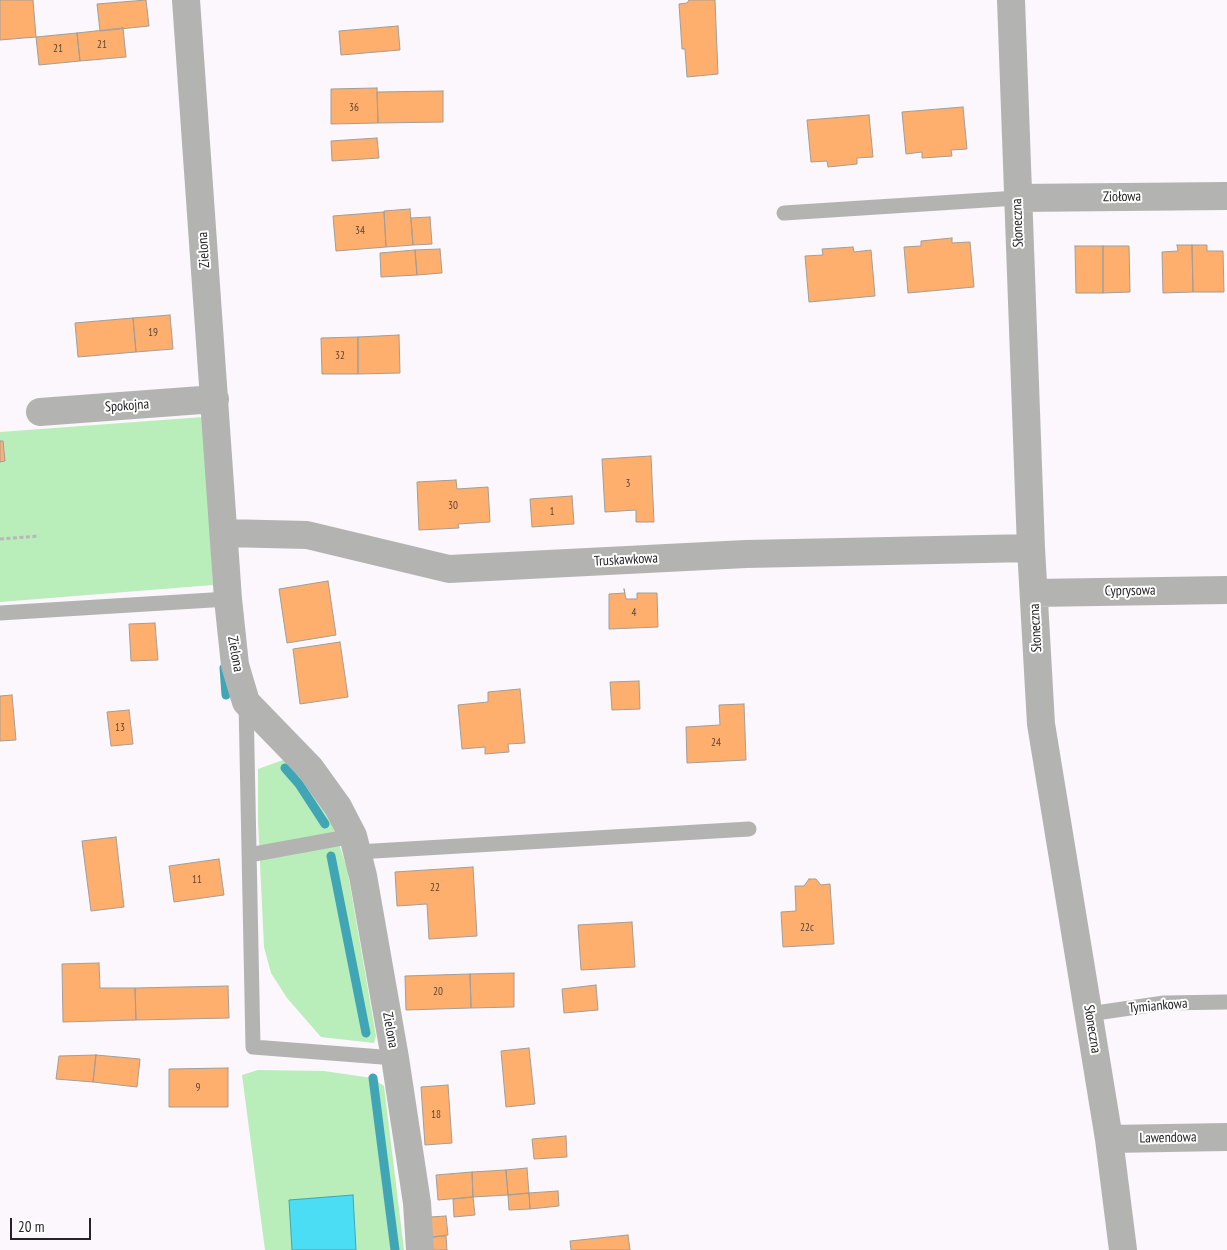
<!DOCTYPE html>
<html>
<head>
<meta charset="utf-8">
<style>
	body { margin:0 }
	#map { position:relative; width:1227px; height:1250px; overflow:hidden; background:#fbf7fd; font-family:"PT Sans Narrow",sans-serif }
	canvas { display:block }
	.scale { position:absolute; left:10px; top:1218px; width:81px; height:22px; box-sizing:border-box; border:2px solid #252325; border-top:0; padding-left:6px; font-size:15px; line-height:18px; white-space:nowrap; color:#252325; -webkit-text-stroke:4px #fff; paint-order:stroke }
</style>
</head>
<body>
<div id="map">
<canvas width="1227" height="1250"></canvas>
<div class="scale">20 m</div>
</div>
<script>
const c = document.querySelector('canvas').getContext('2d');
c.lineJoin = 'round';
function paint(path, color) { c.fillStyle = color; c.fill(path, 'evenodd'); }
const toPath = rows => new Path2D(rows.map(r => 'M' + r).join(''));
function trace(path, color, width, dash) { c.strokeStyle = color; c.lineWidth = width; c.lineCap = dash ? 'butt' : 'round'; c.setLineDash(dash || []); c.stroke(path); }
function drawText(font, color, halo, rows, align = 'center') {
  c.font = font + ' "PT Sans Narrow",sans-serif'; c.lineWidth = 4; c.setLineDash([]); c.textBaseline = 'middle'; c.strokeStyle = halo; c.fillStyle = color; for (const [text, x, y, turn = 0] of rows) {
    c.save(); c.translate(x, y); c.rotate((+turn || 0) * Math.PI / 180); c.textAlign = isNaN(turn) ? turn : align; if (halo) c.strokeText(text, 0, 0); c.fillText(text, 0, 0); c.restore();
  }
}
const green = toPath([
	[203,417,213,585,0,602,0,432],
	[283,760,291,766,331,820,347,868,376,1036,374,1043,321,1037,287,998,271,973,264,947,258,821,258,769],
	[258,1070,324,1071,372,1078,384,1086,404,1250,265,1250,242,1075]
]);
const water = toPath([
	[353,1195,356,1250,292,1250,289,1200,353,1195]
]);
const stream = toPath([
	[224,668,226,695],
	[285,768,299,784,325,824],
	[331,856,366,1033],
	[373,1078,395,1250]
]);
const building = toPath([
	[0,0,33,0,36,37,0,40,0,0],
	[146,0,149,26,100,31,97,4,146,0],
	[689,0,715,0,718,74,687,77,685,49,682,49,679,4,687,3,689,0],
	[398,26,400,50,341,55,339,31,398,26],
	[123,28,126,57,80,61,77,33,123,28],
	[77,33,80,61,39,65,36,37,77,33],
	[377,88,378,123,331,124,331,89,377,88],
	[443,91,443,122,378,123,377,92,443,91],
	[963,107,967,149,951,150,952,156,922,158,922,152,906,154,902,112,963,107],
	[869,115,873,157,857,158,857,164,828,167,827,161,811,162,807,120,869,115],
	[377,138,379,158,332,161,331,141,377,138],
	[410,209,413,245,386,247,384,211,410,209],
	[384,212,386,247,336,251,333,216,384,212],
	[430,217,432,244,413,245,411,218,430,217],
	[952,238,952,243,970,242,974,287,908,293,904,247,921,246,921,241,952,238],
	[1177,245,1192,245,1193,292,1163,293,1162,252,1178,251,1177,245],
	[1192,245,1207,245,1207,251,1223,251,1224,292,1193,292,1192,245],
	[1075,246,1103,246,1103,293,1076,293,1075,246],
	[1103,246,1129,246,1130,292,1103,293,1103,246],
	[853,247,854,252,871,250,875,296,809,302,805,256,823,255,822,249,853,247],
	[440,249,442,273,417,275,415,250,440,249],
	[415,250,417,275,381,277,380,253,415,250],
	[170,315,173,349,136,352,133,318,170,315],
	[133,318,136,352,78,357,75,323,133,318],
	[399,335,400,373,358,374,358,337,399,335],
	[358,337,358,374,322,374,321,338,358,337],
	[0,441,3,441,5,461,0,462,0,441],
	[651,456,654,522,636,522,636,510,605,512,602,459,651,456],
	[456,480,457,489,488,487,490,522,458,524,459,528,419,530,417,482,456,480],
	[572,496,574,524,532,527,530,499,572,496],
	[328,581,336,635,287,643,279,589,328,581],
	[624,589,626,599,637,599,637,593,657,593,658,627,609,629,609,594,625,593,624,589],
	[155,623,158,660,131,661,129,624,155,623],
	[340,642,348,697,300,704,293,649,340,642],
	[639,681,640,709,612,710,610,682,639,681],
	[520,689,525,743,508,744,509,752,485,754,485,747,462,749,458,705,488,702,488,692,520,689],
	[12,695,16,740,0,741,0,696,12,695],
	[744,704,746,760,687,763,686,727,720,725,719,705,744,704],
	[129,710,133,744,111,746,107,712,129,710],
	[116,837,124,907,91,911,82,841,116,837],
	[219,859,224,895,174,902,169,866,219,859],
	[473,867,477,936,429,939,427,904,397,906,395,872,473,867],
	[809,879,816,879,821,885,830,884,834,944,783,947,781,912,796,911,795,886,804,886,809,879],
	[632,922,635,967,581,970,578,925,632,922],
	[99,963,100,988,135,988,136,1020,63,1022,62,964,99,963],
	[514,973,514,1007,471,1008,470,974,514,973],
	[470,974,471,1008,406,1010,405,976,470,974],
	[596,985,598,1010,564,1013,562,989,596,985],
	[228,986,229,1018,136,1020,135,988,228,986],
	[529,1048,535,1104,506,1107,501,1051,529,1048],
	[96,1055,140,1059,137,1087,93,1082,96,1055],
	[96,1055,93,1082,56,1079,59,1056,96,1055],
	[228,1068,228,1107,169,1107,169,1069,228,1068],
	[448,1085,452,1143,425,1145,421,1087,448,1085],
	[566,1136,567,1157,534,1159,532,1139,566,1136],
	[527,1168,529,1193,508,1195,506,1170,527,1168],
	[506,1170,508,1195,473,1197,472,1172,506,1170],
	[472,1172,473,1197,438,1200,436,1175,472,1172],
	[558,1191,559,1206,530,1209,529,1193,558,1191],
	[529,1193,530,1209,509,1210,508,1195,529,1193],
	[473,1197,475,1215,454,1217,453,1199,473,1197],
	[446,1216,448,1235,432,1237,430,1217,446,1216],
	[628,1235,630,1250,571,1250,570,1241,628,1235],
	[446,1236,447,1250,433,1250,432,1237,446,1236]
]);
const path = toPath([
	[0,539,39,536]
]);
const lane = toPath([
	[784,213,1017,198],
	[0,613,228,599],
	[246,702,253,1047,395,1058],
	[357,852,749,829],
	[249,855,353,836],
	[1089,1014,1164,1003,1227,1002]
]);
const street = toPath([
	[186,0,228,599,235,665,246,702,310,768,338,807,353,836,363,876,395,1058,417,1203,420,1250],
	[1011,0,1031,548,1041,724,1109,1139,1123,1250],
	[1017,198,1227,196],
	[40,412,215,399],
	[225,533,307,535,449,569,746,554,1031,548],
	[1034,593,1227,590],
	[1109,1139,1227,1137]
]);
const numberNames = [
	["21",102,45],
	["21",58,49],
	["36",354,108],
	["34",360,231],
	["19",153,333],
	["32",340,356],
	["3",628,484],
	["30",453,506],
	["1",552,512],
	["4",634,613],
	["13",120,728],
	["24",716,743],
	["11",197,880],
	["22",435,888],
	["22c",807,928],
	["20",438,992],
	["9",198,1088],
	["18",436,1115]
];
const streetNames = [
	["Ziołowa",1122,197,-1],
	["Słoneczna",1018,223,-92],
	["Zielona",204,250,-94],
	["Spokojna",127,406,-4],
	["Truskawkowa",626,560,-3],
	["Cyprysowa",1130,591,-1],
	["Słoneczna",1036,628,-93],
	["Zielona",235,654,80],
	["Tymiankowa",1158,1006,-5],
	["Słoneczna",1092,1029,81],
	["Zielona",390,1030,80],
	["Lawendowa",1168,1138,-1]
];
paint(green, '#b9edba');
paint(water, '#4bddf3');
trace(water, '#40a5b5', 1);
trace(stream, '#40a5b5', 9);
paint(building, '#feaf6d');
trace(building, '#a39d98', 1);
trace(path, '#bab7bb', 3, [4, 2.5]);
trace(lane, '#b3b4b1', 15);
trace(street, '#b3b4b1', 28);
drawText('11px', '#5b4637', null, numberNames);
drawText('14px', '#252325', '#fff', streetNames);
</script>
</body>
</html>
